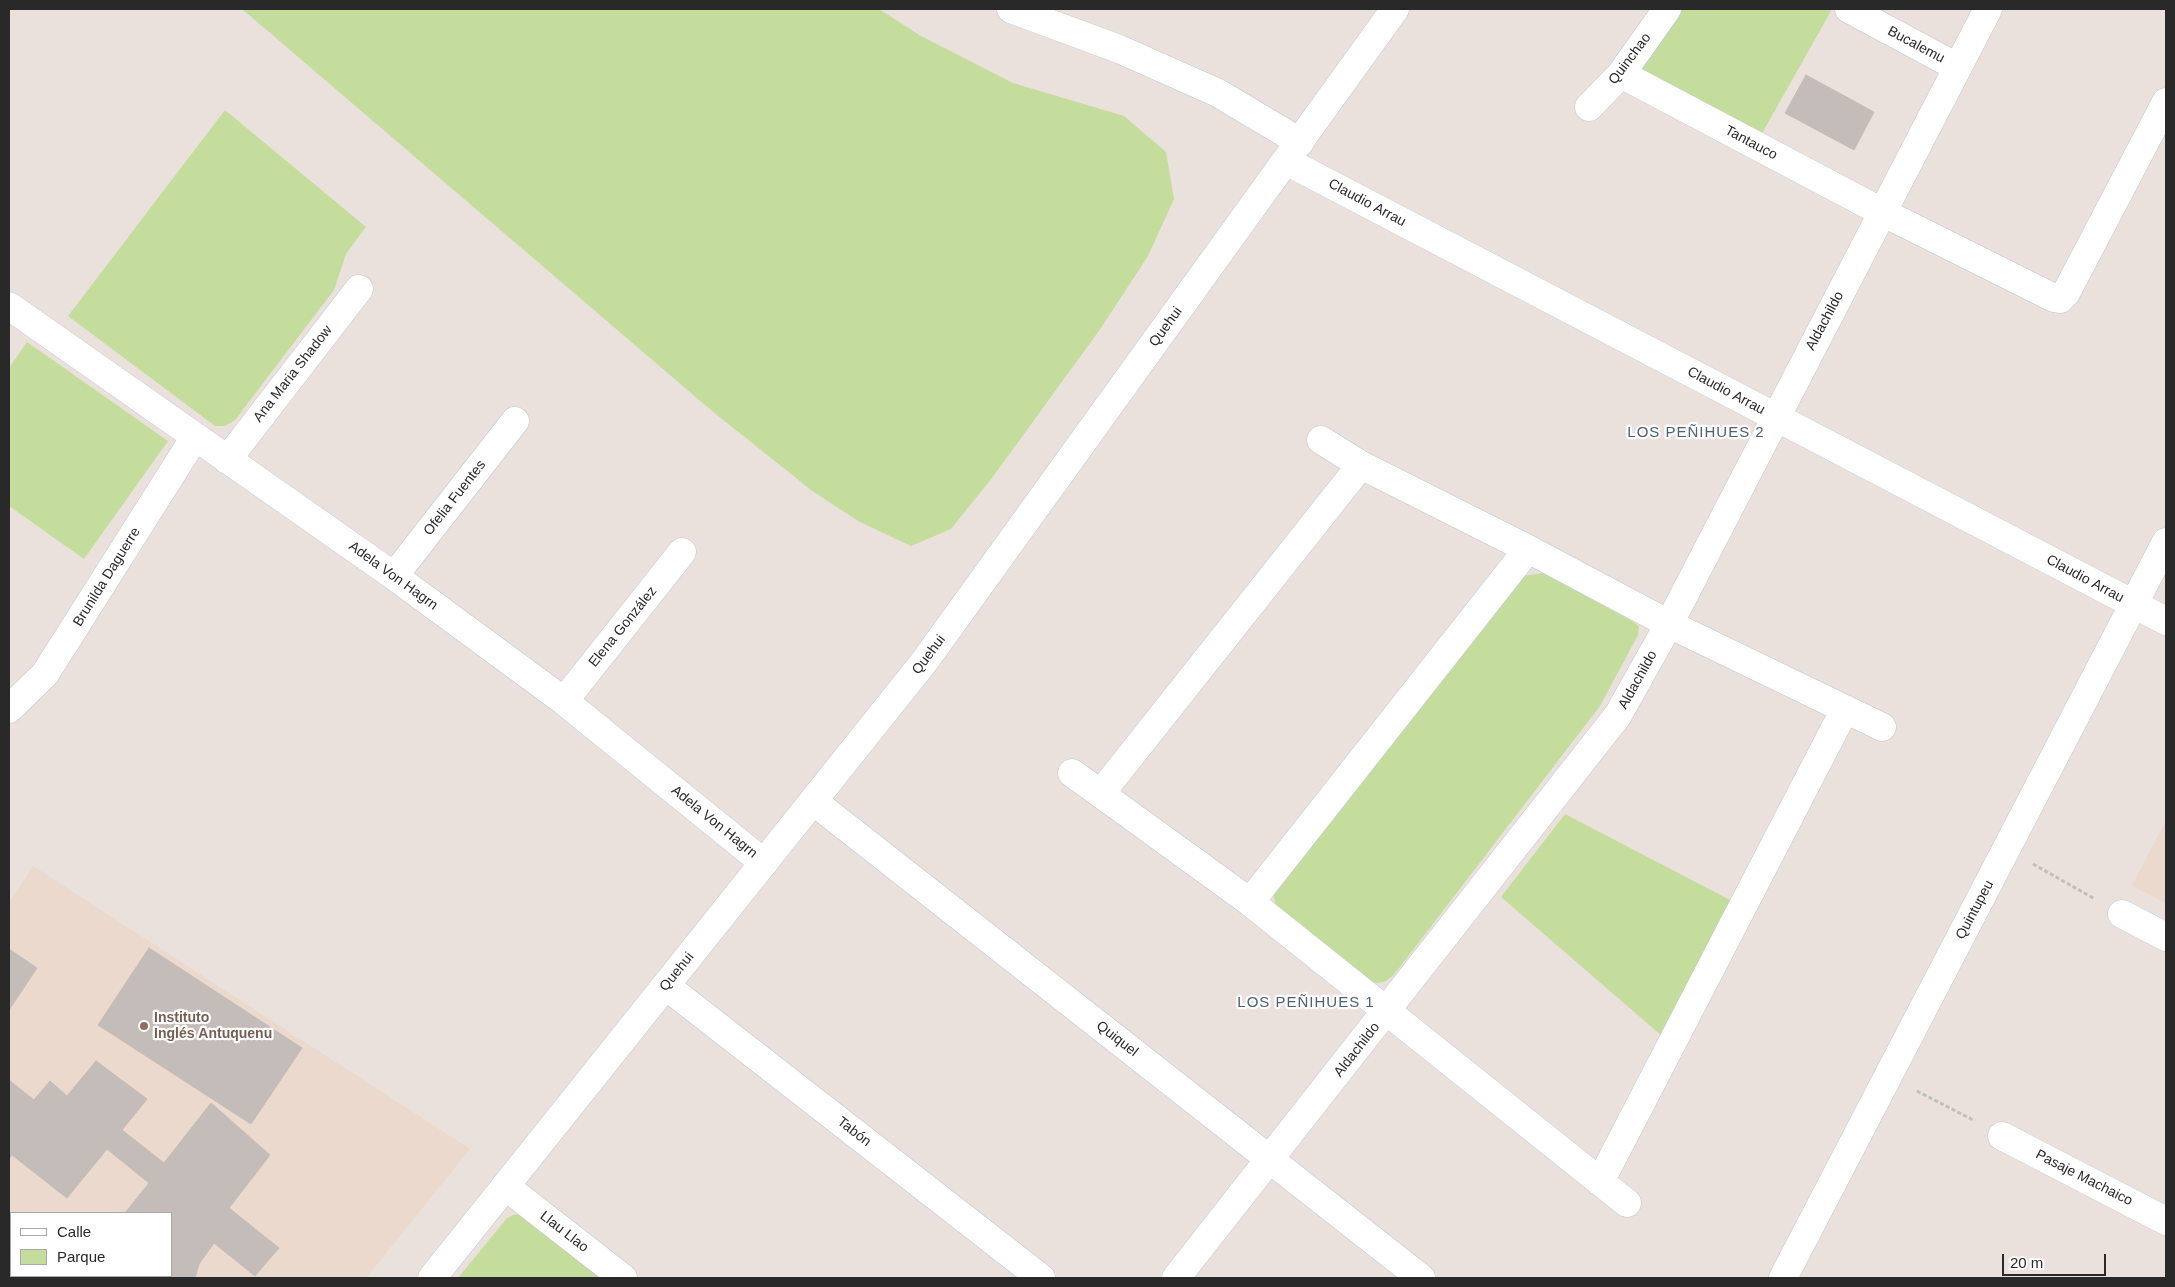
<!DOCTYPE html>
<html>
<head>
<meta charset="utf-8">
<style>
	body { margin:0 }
	#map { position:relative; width:2175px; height:1287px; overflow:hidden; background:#eae0dc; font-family:Helvetica,sans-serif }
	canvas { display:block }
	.frame { position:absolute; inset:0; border:10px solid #292929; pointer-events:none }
	.legend { position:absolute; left:10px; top:1212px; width:162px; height:65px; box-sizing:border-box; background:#fff; border:1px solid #a9a9a9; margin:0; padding:6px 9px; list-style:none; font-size:15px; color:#292929 }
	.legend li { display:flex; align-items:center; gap:10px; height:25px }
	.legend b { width:25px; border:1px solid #a9a9a9 }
	.scale { position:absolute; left:2002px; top:1254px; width:104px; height:22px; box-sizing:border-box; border:2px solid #292929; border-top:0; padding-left:6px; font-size:15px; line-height:18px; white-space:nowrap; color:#292929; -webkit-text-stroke:4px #fff; paint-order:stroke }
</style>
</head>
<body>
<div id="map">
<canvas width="2175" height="1287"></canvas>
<div class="frame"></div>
<ul class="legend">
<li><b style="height:6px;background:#fff"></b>Calle</li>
<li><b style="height:14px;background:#c4dd9d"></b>Parque</li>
</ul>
<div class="scale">20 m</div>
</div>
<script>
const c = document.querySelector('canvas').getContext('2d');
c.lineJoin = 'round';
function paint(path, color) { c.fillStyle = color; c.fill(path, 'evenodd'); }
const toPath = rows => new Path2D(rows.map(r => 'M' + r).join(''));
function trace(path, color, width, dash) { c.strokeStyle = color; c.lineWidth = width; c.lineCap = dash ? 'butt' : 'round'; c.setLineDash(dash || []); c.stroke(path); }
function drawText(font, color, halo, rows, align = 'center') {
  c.font = font + ' Helvetica,sans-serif'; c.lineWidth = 4.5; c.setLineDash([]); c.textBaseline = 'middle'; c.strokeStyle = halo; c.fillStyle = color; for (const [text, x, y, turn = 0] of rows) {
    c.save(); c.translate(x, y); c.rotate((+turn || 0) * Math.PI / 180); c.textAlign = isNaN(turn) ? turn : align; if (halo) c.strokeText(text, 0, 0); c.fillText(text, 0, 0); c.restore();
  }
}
const education = toPath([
	[2166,820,2166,903,2132,886],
	[33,866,470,1149,366,1278,9,1278,9,903],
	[11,1213,171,1213,171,1276,11,1276]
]);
const green = toPath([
	[242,9,879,9,921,36,1013,83,1124,116,1166,152,1174,199,1148,256,1101,328,992,478,951,529,911,546,858,521,811,490,712,411],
	[1681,9,1827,9,1831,11,1760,137,1642,77,1640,67],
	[225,110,366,227,346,254,334,290,235,420,225,426,215,426,68,316],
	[27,342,168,441,84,559,9,506,9,368],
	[1543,573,1632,621,1639,626,1638,635,1600,706,1393,976,1384,982,1374,983,1368,981,1278,912,1273,895,1523,576],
	[1565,814,1730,900,1662,1036,1501,897],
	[524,1214,611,1278,458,1278,507,1218,513,1215]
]);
const building = toPath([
	[1806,75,1874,112,1854,150,1785,113,1806,75],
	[149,948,302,1048,251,1124,98,1025,149,948],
	[9,949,37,968,9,1010,9,949],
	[96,1061,147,1099,122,1130,164,1163,211,1103,270,1155,229,1208,279,1248,255,1276,214,1243,199,1264,195,1278,74,1278,76,1276,171,1276,171,1213,125,1213,149,1183,107,1149,67,1198,12,1155,9,1159,9,1080,34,1100,50,1081,67,1096,96,1061]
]);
const path = toPath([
	[2033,864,2095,899],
	[1917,1091,1975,1121]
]);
const minor = toPath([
	[1011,9,1119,49,1218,93,1300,142],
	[1849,9,1957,67],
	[1621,74,1882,212,2054,298,2060,299,2066,293,2166,102],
	[1589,107,1621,74,1667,9],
	[1286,161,2166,621],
	[9,306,394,576,564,701,764,863],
	[1321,440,1361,465,1528,549,1669,624,1882,727],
	[227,460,359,289],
	[394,576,515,421],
	[564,701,682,552],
	[9,709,45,674,195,437],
	[1072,773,1250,902,1627,1203],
	[1101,793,1361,465],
	[813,801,1421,1278],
	[1250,902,1528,549],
	[2122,914,2166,937],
	[666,986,1041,1278],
	[2002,1136,2166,1221],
	[1600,1182,1845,709],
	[505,1186,623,1278],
	[432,1278,924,662,1395,9],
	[1176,1278,1618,715,1669,624,1988,9],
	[1783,1278,2166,542]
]);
const markers = [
	[144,1026,5,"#8d6e63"]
];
const streetNames = [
	["Bucalemu",1916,45,28],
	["Quinchao",1630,59,-53],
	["Tantauco",1751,143,28],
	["Claudio Arrau",1367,203,28],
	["Aldachildo",1825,321,-62],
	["Quehui",1166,327,-54],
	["Ana Maria Shadow",293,374,-52],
	["Claudio Arrau",1726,391,28],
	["Ofelia Fuentes",455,498,-52],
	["Adela Von Hagrn",393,576,36],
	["Brunilda Daguerre",107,577,-58],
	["Claudio Arrau",2085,579,28],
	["Elena González",623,627,-51],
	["Quehui",929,655,-53],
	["Aldachildo",1638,680,-61],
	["Adela Von Hagrn",714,822,39],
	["Quintupeu",1975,910,-62],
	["Quehui",677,972,-51],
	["Quiquel",1117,1039,38],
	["Aldachildo",1357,1050,-52],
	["Tabón",854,1132,38],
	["Pasaje Machaico",2084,1178,27],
	["Llau Llao",564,1232,38]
];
const educationNames = [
	["Instituto",154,1018],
	["Inglés Antuquenu",154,1034]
];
const neighbourhoodNames = [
	["LOS PEÑIHUES 2",1696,433],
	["LOS PEÑIHUES 1",1306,1003]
];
paint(education, '#ebd9cd');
paint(green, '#c4dd9d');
paint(building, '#c3bcb8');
trace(building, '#c5bcb6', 1);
trace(minor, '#c1c7cf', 29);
trace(path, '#bfbfbf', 3, [4, 2.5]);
trace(minor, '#fff', 28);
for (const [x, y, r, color] of markers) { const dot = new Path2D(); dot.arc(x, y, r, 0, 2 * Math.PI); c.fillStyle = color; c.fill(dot); trace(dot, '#fff', 2); }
drawText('14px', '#292929', '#fff', streetNames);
drawText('bold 14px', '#785e54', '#fff', educationNames, 'left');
c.letterSpacing = '1px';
drawText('15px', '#4e6076', '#fff', neighbourhoodNames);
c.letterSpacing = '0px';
</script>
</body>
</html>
